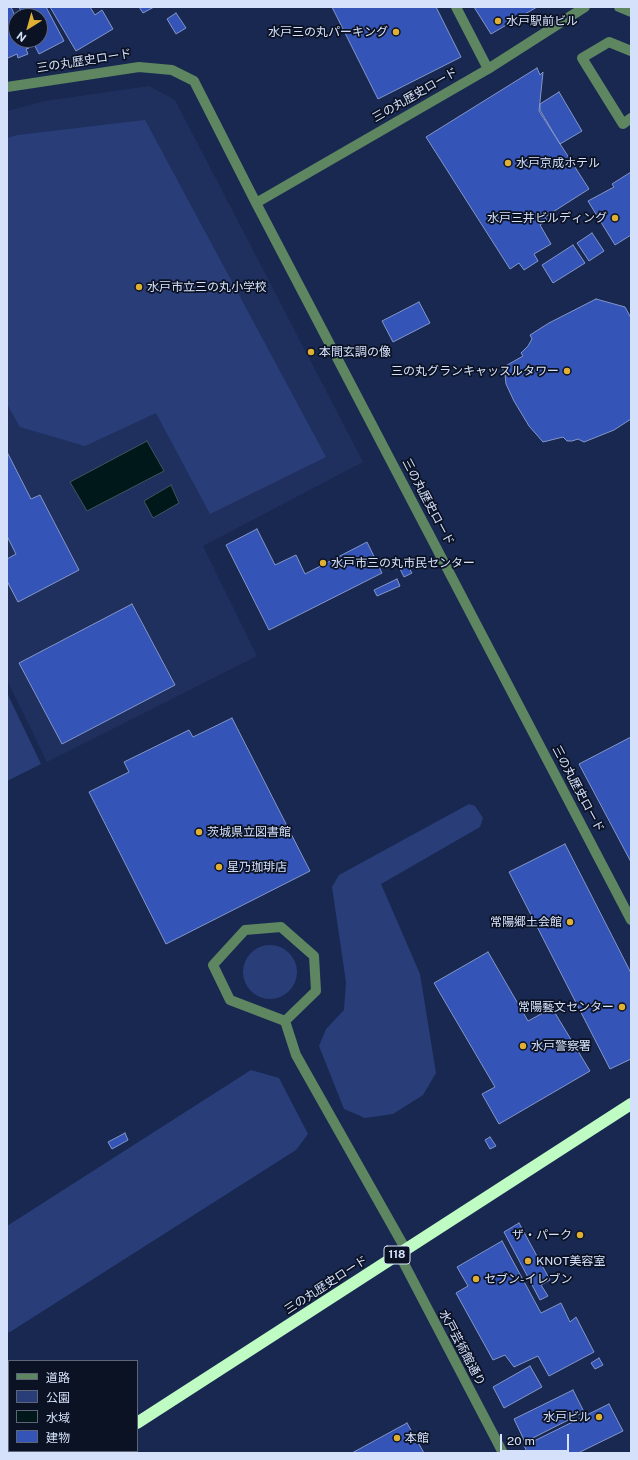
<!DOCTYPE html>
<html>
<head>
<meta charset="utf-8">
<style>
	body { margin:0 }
	#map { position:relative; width:638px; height:1460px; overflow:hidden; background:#192850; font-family:"Public Sans","Noto Sans JP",sans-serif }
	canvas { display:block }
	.frame { position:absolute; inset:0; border:8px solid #d5e1fb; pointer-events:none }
	.legend { position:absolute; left:8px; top:1360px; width:130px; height:92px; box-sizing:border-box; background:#0b1224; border:1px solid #5c657a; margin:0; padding:5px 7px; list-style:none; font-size:12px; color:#d5e1fb }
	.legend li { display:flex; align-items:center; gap:8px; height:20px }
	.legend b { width:20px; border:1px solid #5c657a }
	.north { position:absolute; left:8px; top:8px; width:40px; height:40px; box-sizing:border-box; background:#0b1224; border:1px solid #5c657a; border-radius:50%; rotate:217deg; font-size:11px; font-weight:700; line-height:16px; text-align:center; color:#d5e1fb }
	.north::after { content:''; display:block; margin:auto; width:14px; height:18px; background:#dfb034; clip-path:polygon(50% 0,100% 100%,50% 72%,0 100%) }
	.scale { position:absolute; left:500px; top:1434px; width:69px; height:18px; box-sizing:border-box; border:2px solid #d5e1fb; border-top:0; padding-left:5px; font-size:12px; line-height:14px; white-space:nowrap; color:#d5e1fb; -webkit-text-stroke:3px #0b1224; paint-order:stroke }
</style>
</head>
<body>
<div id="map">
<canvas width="638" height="1460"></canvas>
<div class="frame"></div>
<ul class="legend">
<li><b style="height:5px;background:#5d8661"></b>道路</li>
<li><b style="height:11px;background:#293e79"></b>公園</li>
<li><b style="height:11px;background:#01181b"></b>水域</li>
<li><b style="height:11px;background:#3454b7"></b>建物</li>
</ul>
<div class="north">N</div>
<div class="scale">20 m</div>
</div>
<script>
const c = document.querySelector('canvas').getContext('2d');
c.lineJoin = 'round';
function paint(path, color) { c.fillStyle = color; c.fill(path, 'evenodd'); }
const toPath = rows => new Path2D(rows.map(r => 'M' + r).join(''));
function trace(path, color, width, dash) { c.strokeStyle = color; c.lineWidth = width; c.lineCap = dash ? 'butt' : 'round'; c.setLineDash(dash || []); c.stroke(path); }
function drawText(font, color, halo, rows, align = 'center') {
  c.font = font + ' "Public Sans","Noto Sans JP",sans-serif'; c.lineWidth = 3.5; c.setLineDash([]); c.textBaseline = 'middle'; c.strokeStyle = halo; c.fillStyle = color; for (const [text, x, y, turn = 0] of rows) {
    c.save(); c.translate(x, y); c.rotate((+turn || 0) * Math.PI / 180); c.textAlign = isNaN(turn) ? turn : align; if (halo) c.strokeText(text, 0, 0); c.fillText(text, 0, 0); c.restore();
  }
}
const built = toPath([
	[149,86,175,100,363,462,203,546,257,656,47,762,7,680,7,111,45,101]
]);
const green = toPath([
	[145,120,326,457,210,514,156,413,85,446,20,427,7,404,7,138,18,135],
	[7,693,41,764,7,781],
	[469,804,475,806,483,818,480,827,381,884,420,974,436,1073,423,1095,393,1114,365,1118,344,1109,319,1046,326,1029,344,1010,346,982,332,887,339,875],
	'243 972a27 27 0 1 1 54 0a27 27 0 1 1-54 0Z',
	[251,1070,279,1078,308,1134,296,1150,10,1332,7,1332,7,1226]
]);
const water = toPath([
	[147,441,164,471,87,511,70,482,147,441],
	[171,485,179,503,153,518,144,501,171,485]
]);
const building = toPath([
	[7,7,11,7,16,18,16,40,26,40,29,48,26,49,28,54,18,58,17,54,8,58,7,55,7,7],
	[19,7,46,7,64,41,39,54,32,40,40,40,40,16,23,16,19,7],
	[50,7,90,7,95,15,102,10,113,29,76,51,50,7],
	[139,7,154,7,143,13,139,7],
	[332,7,436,7,461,57,378,99,332,7],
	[474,7,537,7,491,34,474,7],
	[176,13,186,28,176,34,167,19,176,13],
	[537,68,540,75,543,72,539,111,589,189,545,217,547,220,540,225,551,244,534,254,538,261,524,270,519,263,510,269,426,137,537,68],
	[559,92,582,131,560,144,540,110,540,104,559,92],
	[631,172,631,235,615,245,588,201,614,187,612,184,631,172],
	[592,233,604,251,589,261,577,243,592,233],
	[573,245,585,263,553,283,542,265,573,245],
	[596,299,625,307,631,318,631,419,614,430,584,442,578,439,572,441,567,441,563,437,543,442,529,426,514,401,506,384,505,374,502,368,523,356,521,353,528,346,532,339,530,335,549,323,596,299],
	[419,302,430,323,393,342,382,321,419,302],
	[7,452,31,499,40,495,79,570,18,602,7,581,7,559,16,554,7,536,7,452],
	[257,529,275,565,296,555,305,574,367,542,382,573,269,630,226,545,257,529],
	[406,563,412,573,404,577,399,567,406,563],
	[397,579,400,586,377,596,374,590,397,579],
	[132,604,175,685,62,744,19,663,132,604],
	[232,718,310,871,166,944,89,792,129,772,124,762,189,730,193,737,232,718],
	[631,737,631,862,579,764,631,737],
	[565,844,631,973,631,1059,610,1069,509,872,565,844],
	[488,952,528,1021,552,1008,590,1071,499,1124,482,1094,495,1087,434,983,488,952],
	[125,1133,128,1140,112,1149,108,1142,125,1133],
	[490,1137,496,1146,490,1149,485,1140,490,1137],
	[519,1223,550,1280,541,1285,548,1296,540,1300,504,1232,519,1223],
	[502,1241,541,1313,561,1303,570,1322,576,1317,594,1352,549,1376,538,1356,514,1367,505,1355,493,1360,456,1293,468,1286,457,1267,502,1241],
	[599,1358,603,1365,595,1369,591,1363,599,1358],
	[530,1366,542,1387,504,1408,493,1387,530,1366],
	[573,1390,584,1412,525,1442,514,1419,573,1390],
	[609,1404,623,1431,578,1453,528,1453,524,1446,609,1404],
	[407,1423,424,1453,352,1453,407,1423]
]);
const minor = toPath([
	[456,7,488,69],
	[619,7,631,12],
	[631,51,609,42,582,58,623,124,631,118],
	[7,87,139,67,172,70,194,81,256,203,631,920],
	[256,203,488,69,585,7],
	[285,1021,230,1000,213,965,245,930,281,927,314,956,316,991,285,1021,296,1055,406,1250],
	[399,1254,503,1453],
	[7,1416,9,1420],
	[25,1451,26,1453]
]);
const highway = toPath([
	[137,1423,631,1104],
	[89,1453,92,1451]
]);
const markers = [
	[498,21,4,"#dfb034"],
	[396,32,4,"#dfb034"],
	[508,163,4,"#dfb034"],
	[615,218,4,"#dfb034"],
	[139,287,4,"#dfb034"],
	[311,352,4,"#dfb034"],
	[567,371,4,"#dfb034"],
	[323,563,4,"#dfb034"],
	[199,832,4,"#dfb034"],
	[219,867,4,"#dfb034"],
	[570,922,4,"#dfb034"],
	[622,1007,4,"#dfb034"],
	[523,1046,4,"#dfb034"],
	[580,1235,4,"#dfb034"],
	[528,1261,4,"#dfb034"],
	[476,1279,4,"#dfb034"],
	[599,1417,4,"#dfb034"],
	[397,1438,4,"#dfb034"]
];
const shields = [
	[397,1255,26]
];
const shieldNames = [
	["118",397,1255]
];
const poiNames = [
	["水戸駅前ビル",506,21],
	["水戸三の丸パーキング",388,32,"right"],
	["水戸京成ホテル",516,163],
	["水戸三井ビルディング",607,218,"right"],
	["水戸市立三の丸小学校",147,287],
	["本間玄調の像",319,352],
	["三の丸グランキャッスルタワー",559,371,"right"],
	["水戸市三の丸市民センター",331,563],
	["茨城県立図書館",207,832],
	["星乃珈琲店",227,867],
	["常陽郷土会館",562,922,"right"],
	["常陽藝文センター",614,1007,"right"],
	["水戸警察署",531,1046],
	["ザ・パーク",572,1235,"right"],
	["KNOT美容室",536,1261],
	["セブン-イレブン",484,1279],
	["水戸ビル",591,1417,"right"],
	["本館",405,1438]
];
const streetNames = [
	["三の丸歴史ロード",84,61,-9],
	["三の丸歴史ロード",415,95,-30],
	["三の丸歴史ロード",428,502,62],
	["三の丸歴史ロード",578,789,62],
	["三の丸歴史ロード",326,1285,-33],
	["水戸芸術館通り",462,1348,62]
];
paint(built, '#20305e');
paint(green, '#293e79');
paint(water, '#01181b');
trace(water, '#41545e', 1);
paint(building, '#3454b7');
trace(building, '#8397c8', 1);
trace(minor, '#5d8661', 10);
trace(highway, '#bffcc4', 12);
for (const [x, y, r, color] of markers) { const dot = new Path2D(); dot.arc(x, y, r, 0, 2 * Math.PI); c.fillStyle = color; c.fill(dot); trace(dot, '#0b1224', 1.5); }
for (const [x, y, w] of shields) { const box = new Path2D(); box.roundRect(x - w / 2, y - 9, w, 18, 3); c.fillStyle = '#0b1224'; c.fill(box); trace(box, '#d5e1fb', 1); }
drawText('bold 11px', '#d5e1fb', null, shieldNames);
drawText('12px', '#d5e1fb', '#0b1224', poiNames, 'left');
drawText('12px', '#d5e1fb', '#0b1224', streetNames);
</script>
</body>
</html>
